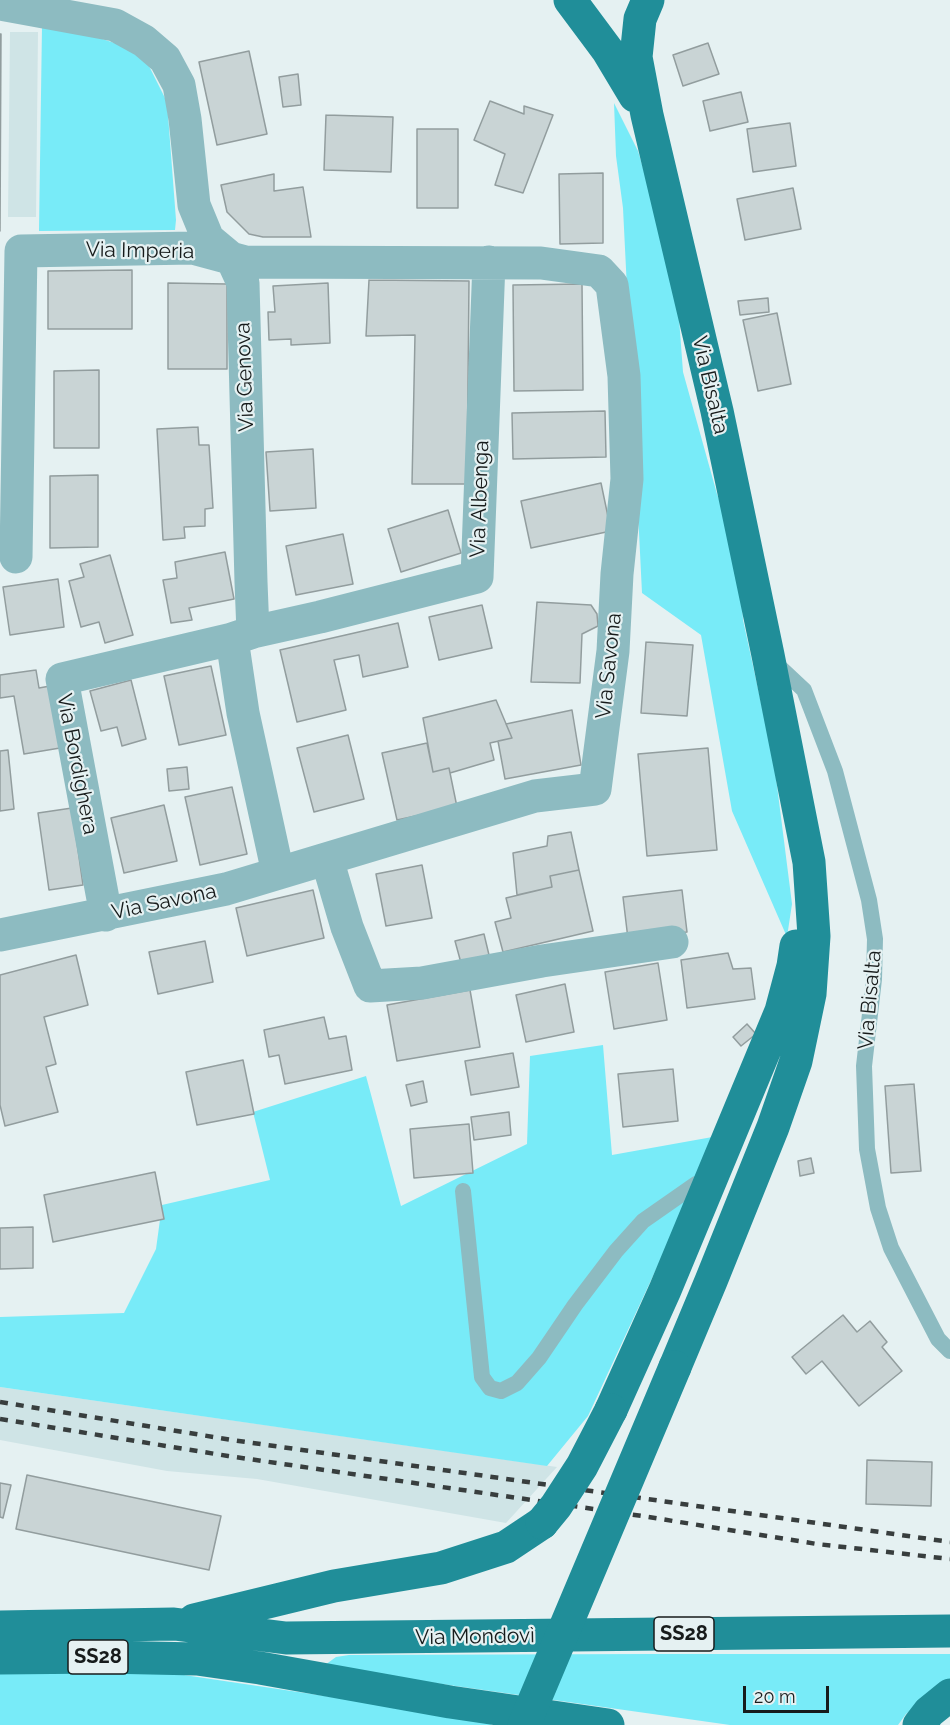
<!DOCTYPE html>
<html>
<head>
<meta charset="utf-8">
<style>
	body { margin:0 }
	#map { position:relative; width:950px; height:1725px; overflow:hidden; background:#e5f1f2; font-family:Raleway,sans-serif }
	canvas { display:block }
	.scale { position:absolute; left:743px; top:1686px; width:86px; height:27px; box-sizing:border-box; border:3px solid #171b1b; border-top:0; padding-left:8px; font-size:18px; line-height:21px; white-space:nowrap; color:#171b1b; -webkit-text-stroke:4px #e5f1f2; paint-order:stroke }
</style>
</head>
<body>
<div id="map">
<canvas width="950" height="1725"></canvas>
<div class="scale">20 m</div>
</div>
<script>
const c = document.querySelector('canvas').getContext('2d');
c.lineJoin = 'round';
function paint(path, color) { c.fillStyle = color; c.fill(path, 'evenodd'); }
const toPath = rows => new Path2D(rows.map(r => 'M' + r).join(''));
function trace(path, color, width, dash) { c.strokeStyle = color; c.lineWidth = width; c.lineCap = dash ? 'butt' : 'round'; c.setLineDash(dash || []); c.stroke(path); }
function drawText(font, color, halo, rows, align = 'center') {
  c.font = font + ' Raleway,sans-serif'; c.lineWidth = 4.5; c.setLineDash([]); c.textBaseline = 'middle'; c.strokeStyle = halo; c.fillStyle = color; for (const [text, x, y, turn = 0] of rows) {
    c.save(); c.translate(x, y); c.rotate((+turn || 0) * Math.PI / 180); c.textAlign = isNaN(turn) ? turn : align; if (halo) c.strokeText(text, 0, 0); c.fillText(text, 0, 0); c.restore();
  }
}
const built = toPath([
	[10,32,38,32,36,217,8,217],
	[0,1387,557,1467,506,1523,257,1479,167,1471,0,1440]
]);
const green = toPath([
	[42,26,84,33,142,52,167,102,176,220,175,230,39,231],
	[614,103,638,151,676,278,683,372,717,494,739,551,743,620,774,762,792,904,787,937,732,811,701,635,642,593,623,208,616,156],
	[603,1045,612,1155,718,1136,588,1416,547,1466,0,1387,0,1317,124,1313,156,1249,162,1205,270,1180,253,1112,366,1076,401,1206,527,1144,530,1056],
	[647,1654,950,1654,950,1680,906,1714,898,1725,730,1725,343,1670,325,1665,336,1657,349,1655],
	[122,1670,184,1675,493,1721,491,1725,0,1725,0,1673]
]);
const building = toPath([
	[0,34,1,34,0,231,0,34],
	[708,43,719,74,683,86,673,55,708,43],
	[249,51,267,134,217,145,199,62,249,51],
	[298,74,301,105,283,107,279,77,298,74],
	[741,92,748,122,710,131,703,101,741,92],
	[490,101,524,114,524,106,553,115,523,193,495,185,505,154,474,140,490,101],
	[326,115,393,117,391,172,324,170,326,115],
	[790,123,796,166,753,172,747,129,790,123],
	[417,129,458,129,458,208,417,208,417,129],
	[603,173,603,243,560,244,559,174,603,173],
	[274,174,274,191,303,187,311,237,263,237,249,234,227,212,221,185,274,174],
	[793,188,801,229,745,240,737,199,793,188],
	[132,270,132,329,48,329,48,271,132,270],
	[369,280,469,281,467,484,412,484,415,335,366,336,369,280],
	[168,283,227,284,227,369,168,369,168,283],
	[328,283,330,343,291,345,291,339,269,340,268,312,275,312,273,286,328,283],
	[582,284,583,390,514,391,513,285,582,284],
	[768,298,769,312,740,315,738,301,768,298],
	[777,313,791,384,758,391,743,320,777,313],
	[99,370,99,448,54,448,54,371,99,370],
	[605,411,606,457,513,459,512,413,605,411],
	[198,427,199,445,209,445,213,508,205,509,205,526,184,527,185,538,163,540,157,429,198,427],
	[313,449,316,508,270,511,266,452,313,449],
	[98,475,98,547,50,548,50,476,98,475],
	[601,483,611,531,531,548,521,501,601,483],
	[448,510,461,553,401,572,388,529,448,510],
	[343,534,353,584,296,595,286,546,343,534],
	[225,552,234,599,189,608,192,620,171,623,163,580,177,578,175,562,225,552],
	[110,555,133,635,105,643,99,622,81,627,69,581,84,577,80,564,110,555],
	[58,579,64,627,10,635,3,587,58,579],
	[537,602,591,605,597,614,598,626,582,634,580,683,531,682,537,602],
	[482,605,492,648,439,660,429,617,482,605],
	[398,623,408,667,363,677,359,655,334,660,346,710,297,722,280,650,398,623],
	[646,642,693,645,687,716,641,713,646,642],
	[211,666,226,735,179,745,164,676,211,666],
	[36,670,39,688,50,686,60,748,24,754,14,696,0,698,0,675,36,670],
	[131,680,146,739,122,746,117,727,101,731,90,691,131,680],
	[496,700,512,738,490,743,494,760,450,773,449,768,433,772,423,718,496,700],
	[572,710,581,765,505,779,498,741,512,738,506,724,572,710],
	[348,735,364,799,314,812,297,748,348,735],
	[427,743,433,772,449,768,457,807,397,820,382,753,427,743],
	[708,748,717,850,647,856,638,754,708,748],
	[8,750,14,809,0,811,0,751,8,750],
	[187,767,189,789,169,791,167,769,187,767],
	[232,787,247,854,200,865,185,797,232,787],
	[164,805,177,861,124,873,111,818,164,805],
	[72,808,83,885,49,890,38,813,72,808],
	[571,832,579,870,550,876,552,887,517,895,513,853,547,846,548,836,571,832],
	[422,865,432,918,386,926,376,874,422,865],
	[579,870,593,931,503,952,495,922,511,918,506,898,552,887,550,876,579,870],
	[313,890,324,938,247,956,236,908,313,890],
	[682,890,687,932,628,939,623,897,682,890],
	[484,934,489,955,461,963,455,941,484,934],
	[205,941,213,982,158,994,149,952,205,941],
	[728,953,733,969,751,968,755,999,687,1008,681,960,728,953],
	[76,955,88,1005,44,1017,56,1064,46,1067,58,1112,5,1126,0,1105,0,975,76,955],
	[658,963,667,1020,614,1029,605,972,658,963],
	[565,984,574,1032,526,1042,516,995,565,984],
	[470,990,480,1047,397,1061,387,1005,470,990],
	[324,1017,329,1039,346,1036,352,1070,285,1084,279,1055,269,1057,264,1030,324,1017],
	[747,1024,756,1034,741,1046,733,1037,747,1024],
	[513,1053,519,1087,471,1095,465,1061,513,1053],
	[243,1060,254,1114,197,1125,186,1072,243,1060],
	[673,1069,678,1121,623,1127,618,1074,673,1069],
	[423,1081,427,1102,411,1106,406,1085,423,1081],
	[914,1084,921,1171,891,1173,885,1086,914,1084],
	[509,1112,511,1135,474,1140,471,1117,509,1112],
	[469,1124,473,1173,414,1178,410,1129,469,1124],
	[811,1158,814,1173,800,1176,798,1161,811,1158],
	[155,1172,164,1219,53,1242,44,1195,155,1172],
	[33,1227,33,1268,0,1269,0,1228,33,1227],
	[843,1315,857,1332,870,1321,887,1342,882,1347,902,1371,859,1406,822,1361,806,1374,792,1357,843,1315],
	[867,1460,932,1462,931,1506,866,1504,867,1460],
	[27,1475,221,1516,209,1570,16,1529,27,1475],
	[0,1483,11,1485,3,1518,0,1517,0,1483]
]);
const lane = toPath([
	[773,661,804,690,835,771,869,900,875,939,874,979,864,1066,867,1149,878,1208,891,1248,938,1339,950,1351],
	[463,1191,482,1377,490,1388,501,1391,517,1383,539,1358,575,1305,616,1251,643,1221,696,1184,708,1181]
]);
const street = toPath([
	[0,4,115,25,144,41,165,59,179,85,185,119,194,205,208,239,232,259,243,283,251,582,253,632,232,639,243,713,278,873],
	[253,632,320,617,477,577,489,262],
	[327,859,347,927,370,986,422,983,542,961,672,942],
	[106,915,62,679,232,639],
	[0,935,226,889,535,796,595,789,613,651,617,574,627,479,624,376,612,285,599,271,541,263,245,262,193,248,21,251,16,557]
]);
const primary = toPath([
	[570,0,608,51,635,96],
	[648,0,640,19,636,57,647,115,717,411,768,655,809,862,814,936,810,994,796,1061,773,1127,711,1281,675,1367],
	[611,1410,665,1290,781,1011,793,966,796,946],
	[194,1620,334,1586,441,1568,506,1547,542,1523],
	[0,1627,174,1624,286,1638,950,1631],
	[0,1658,104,1657,197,1659,260,1668,450,1702,608,1725],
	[919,1725,929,1712,950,1695]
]);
const rail = toPath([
	[0,1402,232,1440,950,1542],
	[0,1419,228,1456,642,1516,817,1544,950,1559]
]);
const primaryBridge = toPath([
	[542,1523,556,1506,582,1466,611,1410],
	[524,1725,675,1367]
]);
const shields = [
	[684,1634,60],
	[98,1657,60]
];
const shieldNames = [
	["SS28",684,1634],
	["SS28",98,1657]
];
const streetNames = [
	["Via Imperia",140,251,1],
	["Via Genova",245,377,-92],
	["Via Bisalta",710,385,77],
	["Via Albenga",480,499,-88],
	["Via Savona",609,666,-84],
	["Via Bordighera",77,764,79],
	["Via Savona",164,902,-12],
	["Via Bisalta",870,1000,-85],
	["Via Mondovì",475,1637,-1]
];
paint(built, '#cfe4e6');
paint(green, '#78ebf8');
paint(building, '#c9d4d5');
trace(building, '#929d9e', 1.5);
trace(lane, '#8dbbc1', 16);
trace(street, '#8dbbc1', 33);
trace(primary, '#208e99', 33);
trace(rail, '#383e3e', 4.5, [8, 8]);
trace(primaryBridge, '#208e99', 33);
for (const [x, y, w] of shields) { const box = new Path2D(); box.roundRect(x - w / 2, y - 17, w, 34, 4.5); c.fillStyle = '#e5f1f2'; c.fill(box); trace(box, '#171b1b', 1.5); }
drawText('bold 20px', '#171b1b', null, shieldNames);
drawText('21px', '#171b1b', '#e5f1f2', streetNames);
</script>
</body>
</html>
